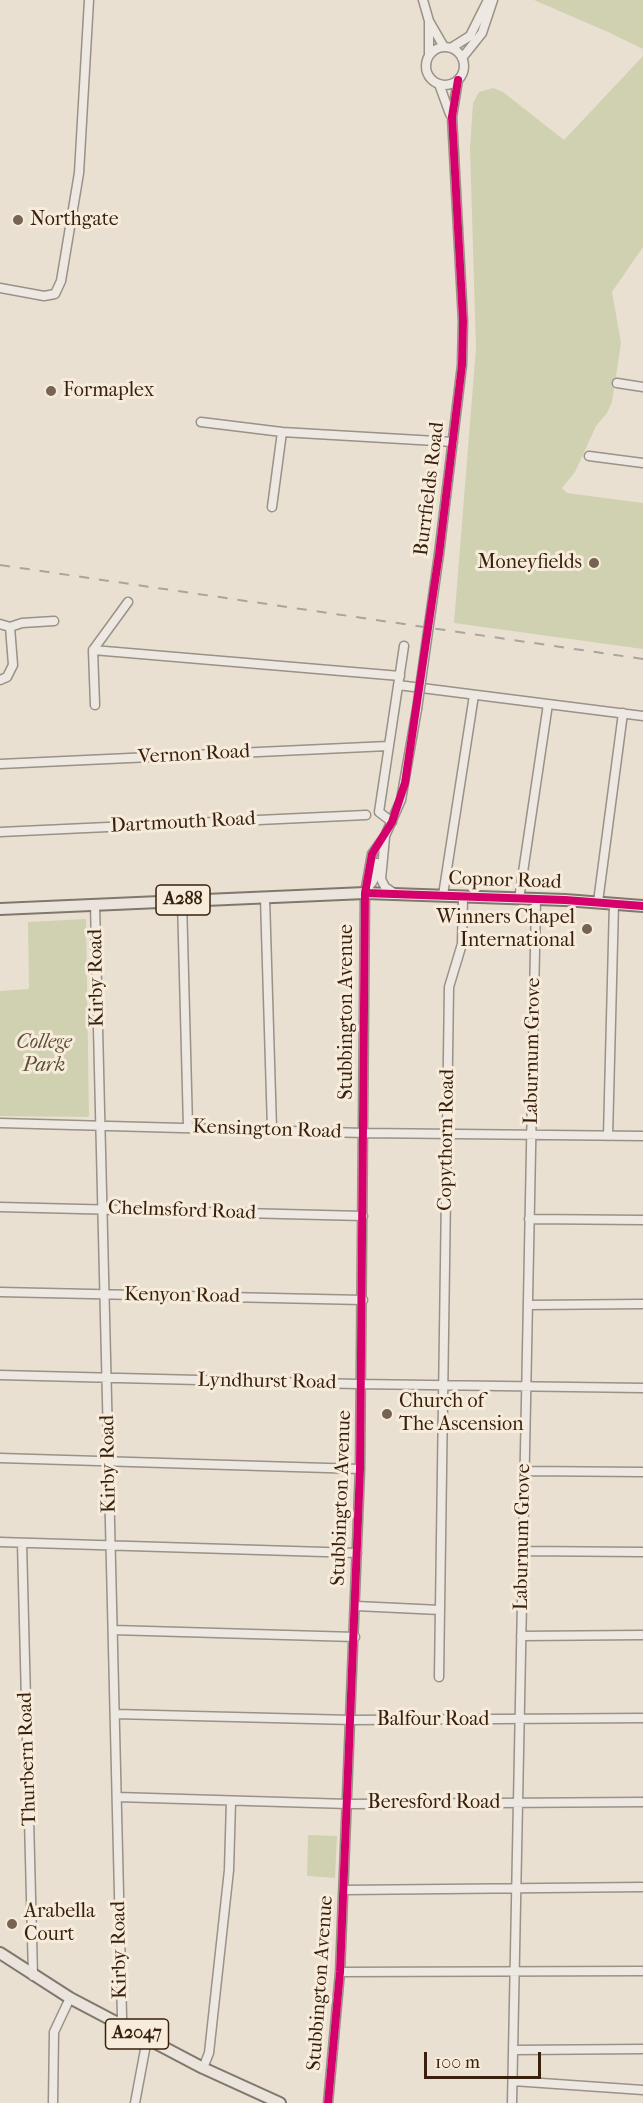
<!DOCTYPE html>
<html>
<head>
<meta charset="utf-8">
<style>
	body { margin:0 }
	#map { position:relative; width:643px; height:2103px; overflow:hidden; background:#e9e0d1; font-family:"IM FELL French Canon",serif }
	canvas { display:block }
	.scale { position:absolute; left:424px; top:2052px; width:117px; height:27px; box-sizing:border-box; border:3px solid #38200d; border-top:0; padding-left:8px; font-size:18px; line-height:21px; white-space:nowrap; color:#38200d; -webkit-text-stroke:4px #f7ecdb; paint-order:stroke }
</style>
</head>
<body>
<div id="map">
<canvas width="643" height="2103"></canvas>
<div class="scale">100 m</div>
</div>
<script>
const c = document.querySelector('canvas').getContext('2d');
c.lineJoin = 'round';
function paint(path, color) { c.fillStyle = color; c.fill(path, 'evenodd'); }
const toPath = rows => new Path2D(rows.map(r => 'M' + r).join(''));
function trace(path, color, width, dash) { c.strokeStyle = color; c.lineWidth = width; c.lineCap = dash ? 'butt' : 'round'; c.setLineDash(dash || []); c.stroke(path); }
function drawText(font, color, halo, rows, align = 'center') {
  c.font = font + ' "IM FELL French Canon",serif'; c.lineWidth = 6; c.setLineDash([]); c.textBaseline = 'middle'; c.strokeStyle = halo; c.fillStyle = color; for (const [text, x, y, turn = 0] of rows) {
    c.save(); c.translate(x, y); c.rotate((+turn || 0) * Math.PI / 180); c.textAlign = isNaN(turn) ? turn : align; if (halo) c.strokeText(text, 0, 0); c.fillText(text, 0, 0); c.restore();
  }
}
const green = toPath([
	[534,0,643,0,643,49,608,32],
	[643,56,643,247,612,292,621,343,612,402,607,413,596,426,575,472,562,488,567,493,643,503,643,649,454,623,476,348,470,148,473,103,479,92,493,88,503,92,564,140],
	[86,919,89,1117,0,1116,0,991,29,989,28,922],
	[308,1835,337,1836,335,1878,307,1876]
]);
const minor = toPath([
	[423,0,429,21,444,47],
	[429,21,429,55],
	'426 66a19 19 0 1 1 38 0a19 19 0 1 1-38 0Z',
	[451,48,470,36,488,0],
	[462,58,482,33,493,0],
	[439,84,450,114],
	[0,288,44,296,55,294,61,281,79,173,89,0],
	[617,383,643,387],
	[201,422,282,432,453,442],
	[589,456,643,463],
	[272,507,282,432],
	[439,554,462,365,463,321,452,117,458,80],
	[0,624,10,627,22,623,54,621],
	[93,650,400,676],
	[0,680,7,677,13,665,10,627],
	[398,685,643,716],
	[95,705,93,650,128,602],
	[0,764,388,746],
	[392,822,379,812,404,646],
	[0,832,366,815],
	[385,837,381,879,385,887,394,893],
	[367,889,373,881,377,863],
	[443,895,474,695],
	[265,898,272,1129],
	[519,899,548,704],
	[182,900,188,1127],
	[598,902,623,713],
	[95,904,121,1977,122,2017,118,2024],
	[0,1123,364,1133,643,1136],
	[608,1136,614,903],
	[0,1207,363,1216],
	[529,1219,643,1220],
	[0,1292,363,1300],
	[528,1305,643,1304],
	[0,1375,357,1384,643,1388],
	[0,1458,360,1469],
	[525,1471,643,1472],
	[0,1542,357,1553],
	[22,1543,33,1976],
	[523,1551,643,1552],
	[356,1606,440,1610],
	[113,1630,355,1637],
	[521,1636,643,1635],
	[439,1677,449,987,462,944,463,897],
	[115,1714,352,1720,643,1718],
	[117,1797,348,1804,643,1802],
	[344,1890,643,1887],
	[340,1972,643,1971],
	[514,2050,643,2049],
	[203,2068,209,2053,229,1870,231,1801],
	[513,2081,643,2090],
	[53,2103,54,2032,70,1998],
	[135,2103,147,2039],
	[328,2103,340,1972,360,1469,365,893,372,854,385,836,401,800,417,709],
	[512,2103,536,899]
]);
const major = toPath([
	[0,909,365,893,565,900,643,906],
	[0,1953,70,1998,203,2068,280,2103]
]);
const rail = toPath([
	[0,565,643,659]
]);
const minorBridge = toPath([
	[417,709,439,554]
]);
const cycleway = toPath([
	[365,893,565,900,643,906],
	[328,2103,340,1972,360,1469,365,893,372,854,392,822,405,783,439,554,462,365,463,321,452,117,458,80]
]);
const markers = [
	[18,220,6,"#766352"],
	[51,391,6,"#766352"],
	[594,563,6,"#766352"],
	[587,929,6,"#766352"],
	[387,1414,6,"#766352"],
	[12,1924,6,"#766352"]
];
const shields = [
	[183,900,54],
	[137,2034,63]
];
const shieldNames = [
	["A288",183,900],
	["A2047",137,2034]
];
const poiNames = [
	["Northgate",30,220],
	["Formaplex",63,391],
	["Moneyfields",582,563,"right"],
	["Winners Chapel",575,918,"right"],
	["International",575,941,"right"],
	["Church of",399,1402],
	["The Ascension",399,1425],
	["Arabella",24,1912],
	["Court",24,1935]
];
const streetNames = [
	["Burrfields Road",430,489,-83],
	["Vernon Road",194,755,-3],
	["Dartmouth Road",183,823,-3],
	["Copnor Road",505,881,2],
	["Kirby Road",97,978,-91],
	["Stubbington Avenue",347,1012,-90],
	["Laburnum Grove",533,1051,-89],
	["Kensington Road",267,1130,2],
	["Copythorn Road",447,1140,-89],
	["Chelmsford Road",182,1211,2],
	["Kenyon Road",182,1296,1],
	["Lyndhurst Road",267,1382,1],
	["Kirby Road",109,1464,-91],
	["Stubbington Avenue",342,1498,-88],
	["Laburnum Grove",523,1537,-89],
	["Balfour Road",433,1720],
	["Thurbern Road",28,1759,-92],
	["Beresford Road",434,1803],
	["Kirby Road",120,1950,-91],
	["Stubbington Avenue",321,1983,-86]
];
const parkNames = [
	["College",44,1043],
	["Park",44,1066]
];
paint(green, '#cfd1b1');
trace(minor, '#9a9187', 11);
trace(major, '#80786d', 14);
trace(minor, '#ede8e1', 8);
trace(major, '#eae4dc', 10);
trace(rail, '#aba49d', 2, [10, 10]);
trace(minorBridge, '#9a9187', 11, []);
trace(minorBridge, '#ede8e1', 8);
trace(cycleway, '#d6006c', 8);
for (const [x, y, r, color] of markers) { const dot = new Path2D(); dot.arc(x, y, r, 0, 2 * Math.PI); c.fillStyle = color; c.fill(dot); trace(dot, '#f7ecdb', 2); }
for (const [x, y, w] of shields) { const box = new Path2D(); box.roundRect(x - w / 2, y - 15, w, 30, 4.5); c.fillStyle = '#f7ecdb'; c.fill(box); trace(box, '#38200d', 1.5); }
drawText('bold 18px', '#38200d', null, shieldNames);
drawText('20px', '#38200d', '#f7ecdb', poiNames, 'left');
drawText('20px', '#38200d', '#f7ecdb', streetNames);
drawText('italic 20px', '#5f5136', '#f7ecdb', parkNames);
</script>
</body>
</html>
